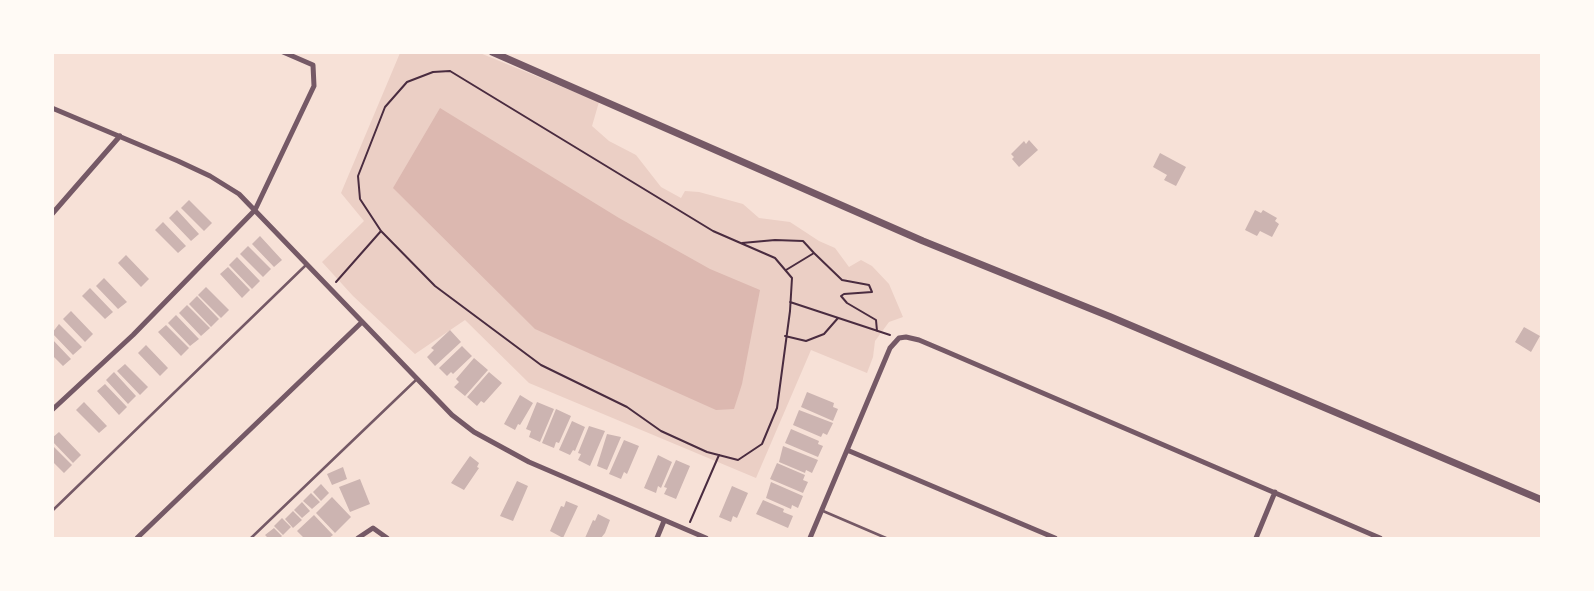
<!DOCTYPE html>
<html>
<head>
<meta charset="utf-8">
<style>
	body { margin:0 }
	#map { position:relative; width:1594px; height:591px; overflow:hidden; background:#f7e1d7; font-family:"Titillium Web",sans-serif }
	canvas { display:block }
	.frame { position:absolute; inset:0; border:54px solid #fffaf5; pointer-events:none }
</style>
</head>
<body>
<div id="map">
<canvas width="1594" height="591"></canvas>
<div class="frame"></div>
</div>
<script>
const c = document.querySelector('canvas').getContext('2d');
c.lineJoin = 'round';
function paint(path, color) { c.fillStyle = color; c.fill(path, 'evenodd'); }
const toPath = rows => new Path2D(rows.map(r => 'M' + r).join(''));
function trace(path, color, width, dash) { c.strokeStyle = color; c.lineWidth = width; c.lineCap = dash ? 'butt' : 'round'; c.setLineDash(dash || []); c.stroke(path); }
const green = toPath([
	[400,53,480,53,599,102,592,126,609,141,636,155,661,187,681,198,685,191,699,192,743,204,759,218,790,222,819,241,835,248,849,267,861,260,872,266,889,284,903,317,889,322,875,341,873,357,867,373,811,350,756,478,529,383,465,320,415,354,353,296,322,262,364,221,341,193]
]);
const water = toPath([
	[440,108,619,218,710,269,760,290,742,384,734,409,716,410,535,329,393,188]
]);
const building = toPath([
	[1029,140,1038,150,1019,167,1012,159,1014,157,1011,154,1024,141,1026,144],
	[1160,153,1186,167,1176,186,1164,180,1167,175,1153,167],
	[189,200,212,223,204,231,181,208],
	[177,210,199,234,191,241,169,218],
	[1255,210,1261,213,1263,210,1277,218,1275,221,1279,224,1272,237,1260,231,1257,236,1245,230],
	[163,222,186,246,178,253,155,230],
	[260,236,282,260,274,267,252,244],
	[248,246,271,269,263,277,240,254],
	[126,255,149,279,141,287,118,263],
	[237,257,260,281,252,289,229,265],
	[228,267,250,290,242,298,220,274],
	[104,278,127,302,118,309,96,286],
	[206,287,229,310,221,318,198,295],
	[90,288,113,312,105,319,82,296],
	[197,296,219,319,211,327,189,304],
	[187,305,210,328,201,336,179,313],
	[71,311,93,334,85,342,63,319],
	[176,315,199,339,190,346,168,323],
	[59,324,82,347,73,355,52,333],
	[166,325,189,348,181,356,158,332],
	[1524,327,1540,336,1531,352,1515,342],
	[450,330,461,342,435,366,427,357,434,350,431,348],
	[52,339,71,359,63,366,52,355],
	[146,345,168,368,160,376,138,353],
	[462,346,472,356,453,374,451,372,447,376,439,368],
	[474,358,488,370,465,396,454,387,459,382,456,379],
	[125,364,148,387,140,395,117,371],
	[114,372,136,396,128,404,106,380],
	[489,372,502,383,484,403,481,401,477,406,467,397],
	[105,384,127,407,119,415,97,391],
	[807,392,834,403,833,407,838,409,833,421,801,407],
	[520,395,533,403,520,425,518,424,515,430,504,424],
	[84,402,107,426,99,433,76,410],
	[537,402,554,409,540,442,529,437,531,431,526,429],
	[556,409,571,416,559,443,556,442,554,448,542,443],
	[799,410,833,423,827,435,823,433,821,437,793,425],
	[572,421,585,427,575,451,573,450,570,455,559,450],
	[589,426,605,431,590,466,578,460,581,454,578,453],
	[791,429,819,441,818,444,823,446,818,457,785,443],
	[59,432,81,455,73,463,52,441,52,438],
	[607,434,621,437,607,470,597,466],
	[624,440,639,446,627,474,624,472,621,479,609,474],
	[52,445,72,465,64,473,52,461],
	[783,446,818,460,812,473,806,470,805,473,779,462],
	[658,455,672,462,661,488,658,486,656,493,644,488],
	[470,456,479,463,477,467,479,468,464,490,451,483],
	[676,460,690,466,676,499,664,494,667,488,664,487],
	[777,463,805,475,803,480,808,482,803,493,770,479],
	[343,467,347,479,332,485,327,474],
	[360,479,370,504,350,512,339,487],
	[517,481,528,486,513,521,500,516],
	[771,482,803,496,798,508,792,505,791,509,766,498],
	[321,484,329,493,321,501,313,492],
	[732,486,748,493,737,518,733,516,731,522,719,517],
	[311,493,320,502,312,509,303,501],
	[332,497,351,517,335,533,316,513],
	[763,500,784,509,783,512,793,516,788,528,756,514],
	[566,501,578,506,563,538,550,531,561,506,564,507],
	[302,502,310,511,302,518,294,510],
	[293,511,302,520,293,528,285,519],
	[598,514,610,520,605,533,601,538,585,538,593,520,595,521],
	[314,515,333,535,329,538,304,538,297,531],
	[282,518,291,527,283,535,274,526],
	[274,528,282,536,280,538,268,538,265,535]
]);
const path = toPath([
	[450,71,713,231,775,258,792,278,790,311,777,408,762,444,738,460,707,452,661,431,627,407,541,365,435,286,381,231,360,199,358,176,385,107,407,82,433,72,450,71],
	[742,243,775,240,803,241,814,253],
	[786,270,814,253,842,280,869,285,872,292,844,294,841,296,847,303,876,320,877,331],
	[336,282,381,231],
	[790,302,890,335],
	[785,336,806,341,824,334,838,318],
	[690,522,719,455]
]);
const service = toPath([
	[52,511,306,265],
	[823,511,886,538],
	[251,538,417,379]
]);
const minor = toPath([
	[52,108,178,161,210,176,239,194,452,415,474,432,529,462,706,538],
	[52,214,120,136],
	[52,410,133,335,255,210,314,86,313,65,283,52],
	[847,450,1055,538],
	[137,538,362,322],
	[358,538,373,528,387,538],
	[657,538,664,521],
	[810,538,890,348,899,338,906,337,919,340,945,351,1380,538],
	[1256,538,1275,492]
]);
const tertiary = toPath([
	[492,52,923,241,1111,317,1542,500]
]);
paint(green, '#ebcfc5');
paint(water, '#dcb8b0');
paint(building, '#ccb4b1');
trace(path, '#4a2c40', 2);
trace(service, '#755966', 2.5);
trace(minor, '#755966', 5);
trace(tertiary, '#755966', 7);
</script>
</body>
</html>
